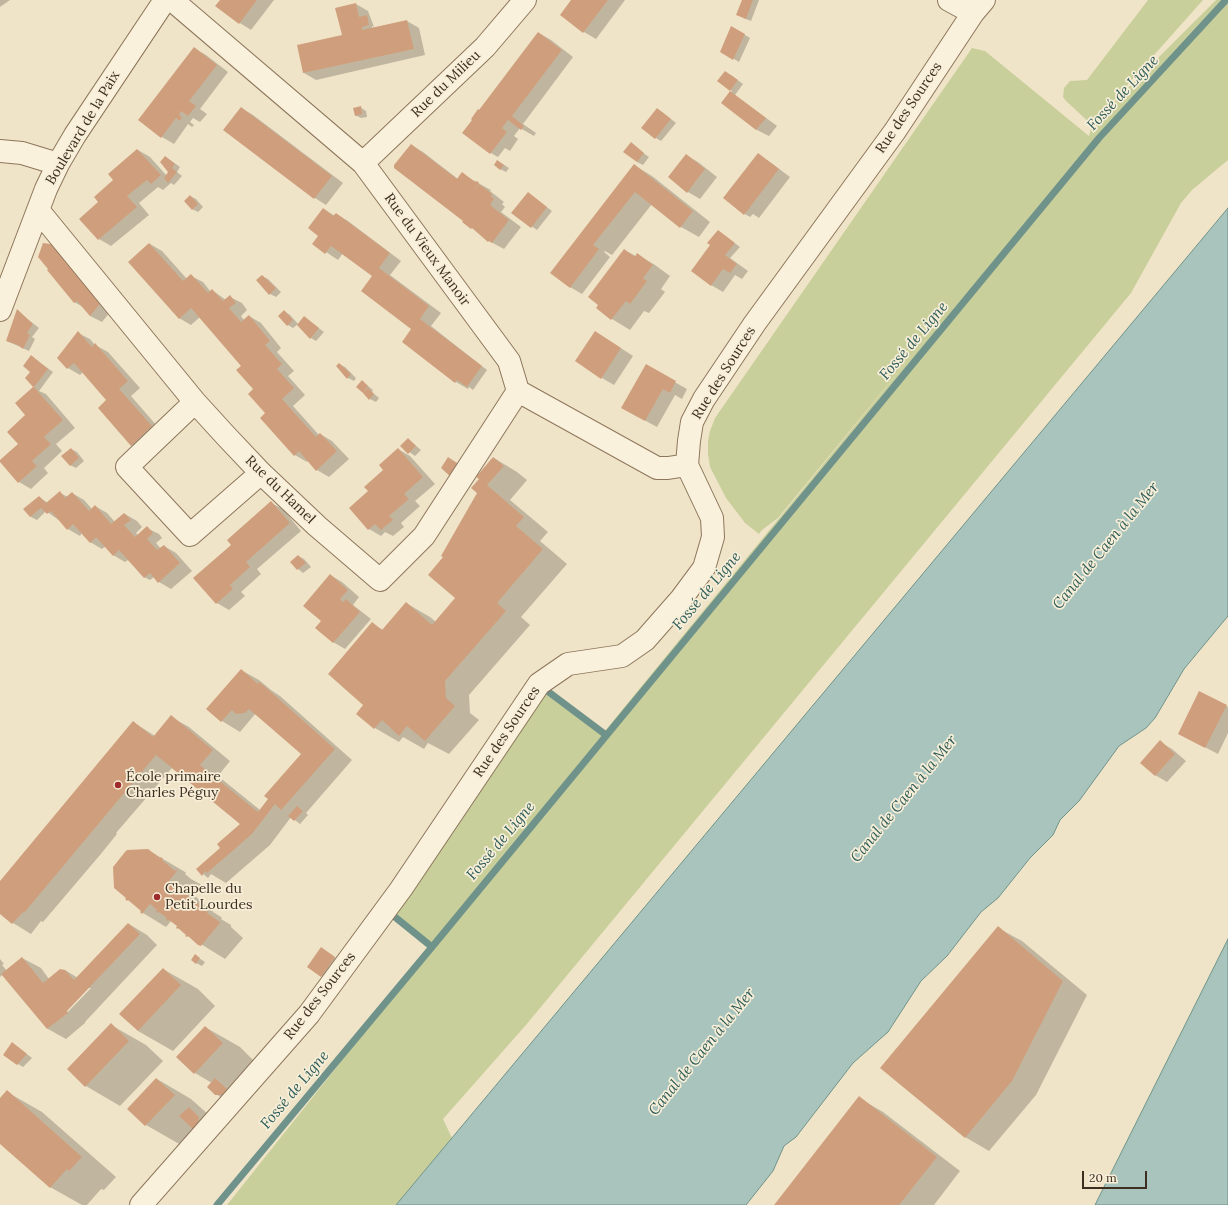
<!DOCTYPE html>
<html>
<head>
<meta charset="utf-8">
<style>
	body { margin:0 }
	#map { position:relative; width:1228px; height:1205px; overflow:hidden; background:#f0e4c8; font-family:Lora,serif }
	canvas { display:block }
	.scale { position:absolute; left:1082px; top:1171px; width:65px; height:18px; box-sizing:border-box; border:2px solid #3d2e20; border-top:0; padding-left:5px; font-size:12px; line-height:14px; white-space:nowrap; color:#3d2e20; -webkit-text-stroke:3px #f7eed8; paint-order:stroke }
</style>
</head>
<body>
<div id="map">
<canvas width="1228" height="1205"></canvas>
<div class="scale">20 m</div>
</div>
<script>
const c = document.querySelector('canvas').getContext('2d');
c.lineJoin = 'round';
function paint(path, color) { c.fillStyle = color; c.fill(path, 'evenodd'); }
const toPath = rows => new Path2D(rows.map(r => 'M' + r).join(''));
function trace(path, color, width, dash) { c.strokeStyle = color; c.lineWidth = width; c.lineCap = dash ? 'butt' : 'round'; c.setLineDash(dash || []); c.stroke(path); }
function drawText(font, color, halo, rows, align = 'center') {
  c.font = font + ' Lora,serif'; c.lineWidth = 3.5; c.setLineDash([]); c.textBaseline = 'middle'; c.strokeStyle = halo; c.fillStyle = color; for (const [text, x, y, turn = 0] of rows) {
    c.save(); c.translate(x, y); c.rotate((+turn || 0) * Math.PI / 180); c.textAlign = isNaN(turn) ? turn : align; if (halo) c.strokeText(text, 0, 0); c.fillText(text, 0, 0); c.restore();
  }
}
const green = toPath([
	[1148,0,1203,0,1098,118,1216,0,1228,0,1228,160,1192,190,1181,203,1131,293,526,1025,443,1119,452,1138,396,1205,227,1205,432,947,389,908,542,687,604,732,956,302,778,518,762,530,759,534,745,523,726,498,710,467,708,454,708,441,710,431,715,418,972,48,985,51,1089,136,1092,125,1066,101,1063,97,1064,88,1070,81,1087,80]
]);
const water = toPath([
	[1228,208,1228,616,1184,669,1155,718,1146,728,1119,746,1079,801,1060,820,1053,835,1030,858,998,898,981,912,947,956,921,981,888,1032,853,1063,796,1137,784,1146,773,1171,746,1205,396,1205,1228,208],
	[1228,939,1228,1205,1095,1205,1228,939]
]);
const shadow = toPath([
	[0,0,10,0,0,7],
	[222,0,274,0,251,30,240,23],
	[572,0,625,0,596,39,584,32,561,15],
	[743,0,759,0,751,21,743,18],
	[356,4,368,11,374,27,372,26,372,28,407,21,419,28,425,55,316,80,304,73,343,36],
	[732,27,750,38,739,62,721,51],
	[539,33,551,40,573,57,523,124,536,133,534,136,520,128,514,136,518,139,510,151,505,148,498,157,496,156,491,153,479,111],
	[194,48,206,55,228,72,200,109,207,114,200,122,193,118,190,122,194,125,192,127,188,124,174,144,162,137,140,120],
	[731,75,743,84,735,95,777,126,769,136,757,130,722,103,732,91,719,81],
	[360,107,366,111,367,117,361,118,355,115],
	[241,108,253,115,343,183,326,205,315,198],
	[662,112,676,123,661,141,656,138],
	[631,144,649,157,643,165,637,162],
	[411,145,423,152,458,179,462,174,489,189,491,190,490,191,504,202,502,204,505,207,501,212,521,227,504,249,489,241,464,221],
	[138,150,150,157,167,176,170,172,166,157,180,167,177,172,182,176,174,185,171,183,163,190,158,187,139,203,149,215,111,246,99,239,100,202,114,180],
	[686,155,698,162,717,177,700,199,688,192],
	[758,155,770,162,790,177,759,218,753,214,750,217,745,214],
	[498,161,509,168,506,172,500,169],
	[634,165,652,176,710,222,699,237,681,227,652,204,612,255,605,251,604,252,610,257,582,294,570,287],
	[528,193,552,211,537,230,513,213],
	[190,196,196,199,203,207,198,212,192,209],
	[324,209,335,216,336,214,348,221,401,261,390,275,441,313,431,326,487,370,473,390,469,387,468,389,456,382,403,342,413,329,373,276,343,253,338,260,314,244,320,236],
	[718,231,740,247,730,258,748,271,742,279,735,275,723,292,711,285,711,245],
	[150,244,162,251,187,279,191,276,203,282,211,292,212,290,226,300,230,297,242,303,247,310,241,316,244,320,249,316,261,323,281,348,277,352,294,371,288,376,305,395,293,406,319,435,320,434,332,441,349,459,329,477,317,470,308,461,307,462,295,455,267,413,243,366,200,317,191,325,179,318],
	[51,245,63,253,111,311,102,322,90,316,83,307,74,302],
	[624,250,636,256,637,254,655,265,670,276,661,289,665,292,649,313,644,311,630,330,612,319,597,308],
	[262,276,268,279,281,292,276,297,270,294],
	[17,311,39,328,32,337,35,339,29,351,7,341],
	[284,311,290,315,299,325,304,317,324,332,316,341,311,338,298,324,293,328,288,325],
	[78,333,90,339,95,345,108,352,140,388,131,396,164,434,143,452,131,445,108,400,83,372,80,375,68,368],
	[607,339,633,356,614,385,602,378],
	[31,356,53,372,39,391,46,394,75,428,56,444,62,451,44,468,48,473,31,489,19,482,19,444,27,415,16,403,35,386,27,378,32,372],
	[339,364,345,367,356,378,354,381,348,378,337,366],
	[646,366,687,389,682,399,675,395,657,427,622,408],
	[362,381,373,390,372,392,379,398,376,402,370,399,358,387],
	[408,439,421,450,415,456,401,446],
	[71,449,77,452,84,461,76,468,70,465],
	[398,449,410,456,435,484,415,501,420,506,401,523,404,527,393,536,385,532,381,536,369,529,369,492],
	[494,458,517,472,527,480,510,500,548,532,540,541,567,564,521,617,530,625,469,695,470,713,479,720,449,754,428,743,424,749,403,737,399,742,375,728,357,714,365,705,372,624,383,630,406,603,430,617,436,622,456,598,445,557,478,492],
	[60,493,68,497,72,493,84,500,92,509,95,506,107,513,115,522,125,514,137,521,142,527,136,533,138,535,147,528,159,534,162,538,156,543,161,549,164,546,176,553,192,571,171,589,159,582,154,577,150,580,144,577,128,560,125,562,113,555,106,546,102,549,90,542,82,533,80,536,68,529,60,521,46,511,37,520,31,517,25,509,39,497,48,503],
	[271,503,283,509,301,531,257,569,261,574,241,592,245,596,229,610,217,603,195,578,232,545],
	[298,556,304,559,311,567,303,573,298,569,291,562],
	[330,575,342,582,359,597,353,605,371,619,345,649,333,642,322,621],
	[241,670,259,680,271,690,280,696,352,760,306,813,308,815,300,824,291,817,270,845,226,883,211,874,208,878,197,869,244,827,172,768,116,833,117,834,100,855,43,922,41,921,31,934,13,923,0,912,0,882,133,722,155,736,171,717,189,727,230,761,218,776,260,810,302,754,256,713,240,732,222,721,207,709],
	[1200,693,1228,707,1228,733,1218,754,1191,740],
	[1160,742,1172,749,1186,761,1167,782,1155,775],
	[148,850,185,872,186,873,185,874,191,879,200,884,201,885,193,895,203,902,202,903,212,909,213,912,221,917,222,918,221,919,231,925,231,927,243,938,225,959,188,936,185,932,177,927,178,926,176,924,171,921,166,927,143,913,143,911,136,905,127,899],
	[129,924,147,935,157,945,85,1022,85,1023,66,1039,48,1029,3,974,0,977,0,959,4,964,2,965,7,971,22,958,41,968,49,979,65,970,78,978],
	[88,988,91,988,64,1016,63,1014],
	[998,928,1022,941,1087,995,1036,1095,989,1151,965,1137],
	[327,952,340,961,327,979,321,976],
	[196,956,205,962,202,966,196,963],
	[163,969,198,989,215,1006,173,1051,138,1031],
	[111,1025,146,1045,163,1061,120,1106,86,1086],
	[205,1027,240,1047,257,1064,222,1098,216,1094,212,1083,195,1073,178,1057],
	[18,1047,32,1058,23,1067,18,1064],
	[157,1079,191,1099,209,1115,181,1145,146,1125],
	[7,1092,42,1112,116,1177,104,1190,101,1189,87,1205,82,1205,50,1187,0,1142,0,1099],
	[859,1098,883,1112,960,1171,934,1205,775,1205]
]);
const stream = toPath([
	[542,687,606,735],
	[390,913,432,947],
	[217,1205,432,947,1099,138,1226,0]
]);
const building = toPath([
	[220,0,257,0,239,24,215,6],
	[571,0,608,0,583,33,560,15],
	[742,0,753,0,746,19,736,15],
	[356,3,359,17,367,15,369,25,362,27,362,30,407,20,414,49,303,73,297,45,342,35,335,8],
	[731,26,745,34,733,60,720,52],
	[538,32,562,50,512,116,524,126,521,130,508,120,502,128,507,132,490,154,462,133,472,120,471,119,478,109,479,110],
	[194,47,217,65,189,101,196,106,188,116,181,111,179,115,182,117,180,121,176,118,161,138,138,120],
	[725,71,738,80,730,91,717,81],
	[730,91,766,118,756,130,721,103],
	[361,106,362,114,355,116,353,108],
	[241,107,332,176,314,199,223,130],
	[657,108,671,119,655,139,641,128],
	[631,142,644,153,637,162,623,152],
	[411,144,457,179,462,172,475,182,477,181,479,183,472,193,479,184,492,194,491,196,494,199,490,205,509,220,492,243,489,241,488,242,472,228,471,229,462,222,463,221,394,168,394,165],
	[137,149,161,175,151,184,147,180,127,196,137,207,98,240,79,219,98,202,94,197,113,180,108,174],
	[758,153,779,169,744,215,723,198],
	[686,154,705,169,687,193,668,177],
	[165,156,175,164,172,168,177,172,168,183,164,178,168,172,160,162],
	[497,160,504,165,500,170,494,165],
	[634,164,693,211,680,228,635,192,593,245,599,249,570,288,550,273],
	[528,192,547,207,531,228,511,213],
	[190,195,198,204,192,210,184,201],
	[323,208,333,216,336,213,390,253,379,268,429,306,420,319,482,366,467,387,457,380,455,383,402,342,411,329,361,291,372,276,331,246,325,254,312,244,318,236,308,228],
	[718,230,735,243,725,255,737,264,730,273,723,269,711,286,691,271,710,245,707,243],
	[43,243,51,244,100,304,90,316,77,301,74,303,47,270,48,269,38,257],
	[149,243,183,281,191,274,208,293,212,289,223,301,230,295,236,303,229,308,241,322,249,315,270,341,265,345,282,364,277,369,294,388,282,399,316,437,320,433,337,451,316,471,299,451,294,456,260,418,265,413,248,394,253,389,236,370,241,366,191,308,179,319,128,262],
	[624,249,635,257,637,253,653,265,643,278,647,281,630,304,626,301,611,320,596,308,598,305,588,297],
	[262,275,276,288,269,295,256,280],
	[17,309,33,324,27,333,30,335,23,349,18,345,6,341],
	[284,310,293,320,287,326,278,316],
	[304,316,319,328,310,339,297,325],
	[78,331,92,347,95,343,128,381,119,389,152,426,131,446,98,408,106,400,74,363,67,369,57,358],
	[595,331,621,348,601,379,575,361],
	[31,355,48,369,34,387,63,420,44,437,51,444,32,461,37,466,18,483,0,462,0,460,18,444,7,432,25,415,15,403,33,387,25,378,30,372,23,366],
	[339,363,351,374,347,379,336,366],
	[646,364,676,381,670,393,663,389,645,421,621,408],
	[362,380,368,386,363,393,356,387],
	[368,388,374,394,369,400,363,393],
	[408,438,416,446,408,454,400,446],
	[71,448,79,458,70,466,61,456],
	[398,448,423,477,404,494,409,499,389,516,393,520,381,530,375,524,368,530,349,508,368,491,364,487,383,470,379,465],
	[448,457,460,465,452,478,441,468],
	[493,457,504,466,487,485,524,517,516,526,543,549,497,603,506,611,445,681,446,698,455,706,425,741,407,726,399,736,382,720,374,729,356,714,363,705,328,674,372,622,382,630,406,602,432,625,455,598,428,575,443,557,441,556,477,493,471,488,479,479,476,477],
	[60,491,65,498,72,492,89,511,95,505,111,524,124,513,131,520,124,525,135,537,147,526,153,533,147,539,157,550,164,545,180,563,158,583,150,573,144,578,119,550,113,556,96,537,90,543,73,524,67,530,51,511,47,514,41,508,30,517,23,509,39,496,46,503],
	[271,501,290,523,246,562,250,567,230,585,233,589,216,604,193,578,231,545,227,540],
	[298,555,306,563,297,570,290,562],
	[330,574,348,590,340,599,343,602,346,599,360,612,333,643,315,628,321,621,303,606],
	[241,669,258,684,259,682,262,684,335,749,281,810,275,804,252,834,207,873,205,871,202,876,196,869,220,848,217,844,240,824,156,755,24,913,23,912,12,924,0,914,0,881,133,721,153,737,171,715,213,750,200,765,258,812,268,799,264,796,301,754,249,709,245,713,236,714,232,710,221,722,206,709],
	[1199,691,1227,705,1205,748,1178,734],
	[1160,740,1175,754,1155,776,1140,763],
	[297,806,303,811,294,821,288,816],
	[148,849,160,858,161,857,163,859,162,860,175,871,176,869,177,871,169,881,177,887,178,886,180,887,179,889,187,895,188,894,189,895,188,897,196,903,197,902,199,904,198,905,206,912,207,910,208,912,207,913,220,922,220,923,201,946,198,945,188,936,187,937,185,936,186,935,178,928,178,929,176,928,177,926,169,920,168,921,166,920,167,918,159,912,158,913,156,911,157,910,150,904,142,914,140,912,141,911,128,900,127,901,125,899,126,898,114,888,113,867,125,852,127,850],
	[128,923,140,934,67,1011,68,1013,47,1029,1,974,22,957,43,983,60,969,65,970,74,980],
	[998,926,1063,981,1012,1081,965,1138,880,1068],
	[321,947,335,957,321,977,307,967],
	[195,954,200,958,196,964,191,960],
	[163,968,181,985,138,1031,119,1014],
	[111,1023,129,1041,85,1087,67,1069],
	[205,1026,223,1043,194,1074,176,1057],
	[12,1042,27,1054,17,1065,3,1055],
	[156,1078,175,1095,145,1126,127,1109],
	[215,1078,227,1089,222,1095,215,1095,207,1087],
	[7,1090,82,1157,69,1171,67,1169,50,1188,0,1144,0,1098],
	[859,1096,937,1157,899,1205,774,1205],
	[189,1107,199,1117,198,1123,193,1129,179,1116]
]);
const minor = toPath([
	[172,0,363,163,509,361,518,391,657,468,668,468,687,465],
	[949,0,973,13],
	[0,151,22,153,58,164],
	[363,163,485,47,525,0],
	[38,210,195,402,226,436,261,473,317,526,380,580,424,536,518,391],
	[0,310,46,189,58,164,75,135,165,0],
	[195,402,127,467,190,535,261,473],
	[141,1205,309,1014,401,889,539,684,568,664,622,656,645,640,681,599,704,568,713,537,712,518,687,465,689,441,692,422,704,399,755,323,895,131,973,13,984,0]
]);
const markers = [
	[118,785,4,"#9e2a2b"],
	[157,897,4,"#9e2a2b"]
];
const streetNames = [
	["Rue du Milieu",446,84,-44],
	["Rue des Sources",909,108,-56],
	["Boulevard de la Paix",83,128,-59],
	["Rue du Vieux Manoir",427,250,54],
	["Rue des Sources",724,373,-58],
	["Rue du Hamel",280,490,44],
	["Rue des Sources",507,732,-56],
	["Rue des Sources",320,996,-52]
];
const poiNames = [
	["École primaire",126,777],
	["Charles Péguy",126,793],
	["Chapelle du",165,889],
	["Petit Lourdes",165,905]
];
const waterNames = [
	["Fossé de Ligne",1123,93,-47],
	["Fossé de Ligne",914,341,-50],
	["Canal de Caen à la Mer",1106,546,-51],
	["Fossé de Ligne",707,591,-50],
	["Canal de Caen à la Mer",904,799,-51],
	["Fossé de Ligne",501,841,-50],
	["Canal de Caen à la Mer",702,1052,-51],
	["Fossé de Ligne",295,1090,-50]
];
paint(green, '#c9cf9b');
paint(water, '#a9c4bc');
trace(water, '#6f938a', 1);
paint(shadow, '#0003');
trace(stream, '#6f938a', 7);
paint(building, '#cf9f7d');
trace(minor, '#8d765c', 24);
trace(minor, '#faf1dc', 22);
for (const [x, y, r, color] of markers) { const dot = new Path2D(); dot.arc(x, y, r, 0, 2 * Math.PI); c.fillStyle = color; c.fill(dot); trace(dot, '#f7eed8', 1.5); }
drawText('14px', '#3d2e20', '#f7eed8', streetNames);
drawText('14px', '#3d2e20', '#f7eed8', poiNames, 'left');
drawText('italic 15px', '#2f5d5a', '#f7eed8', waterNames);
</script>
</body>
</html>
